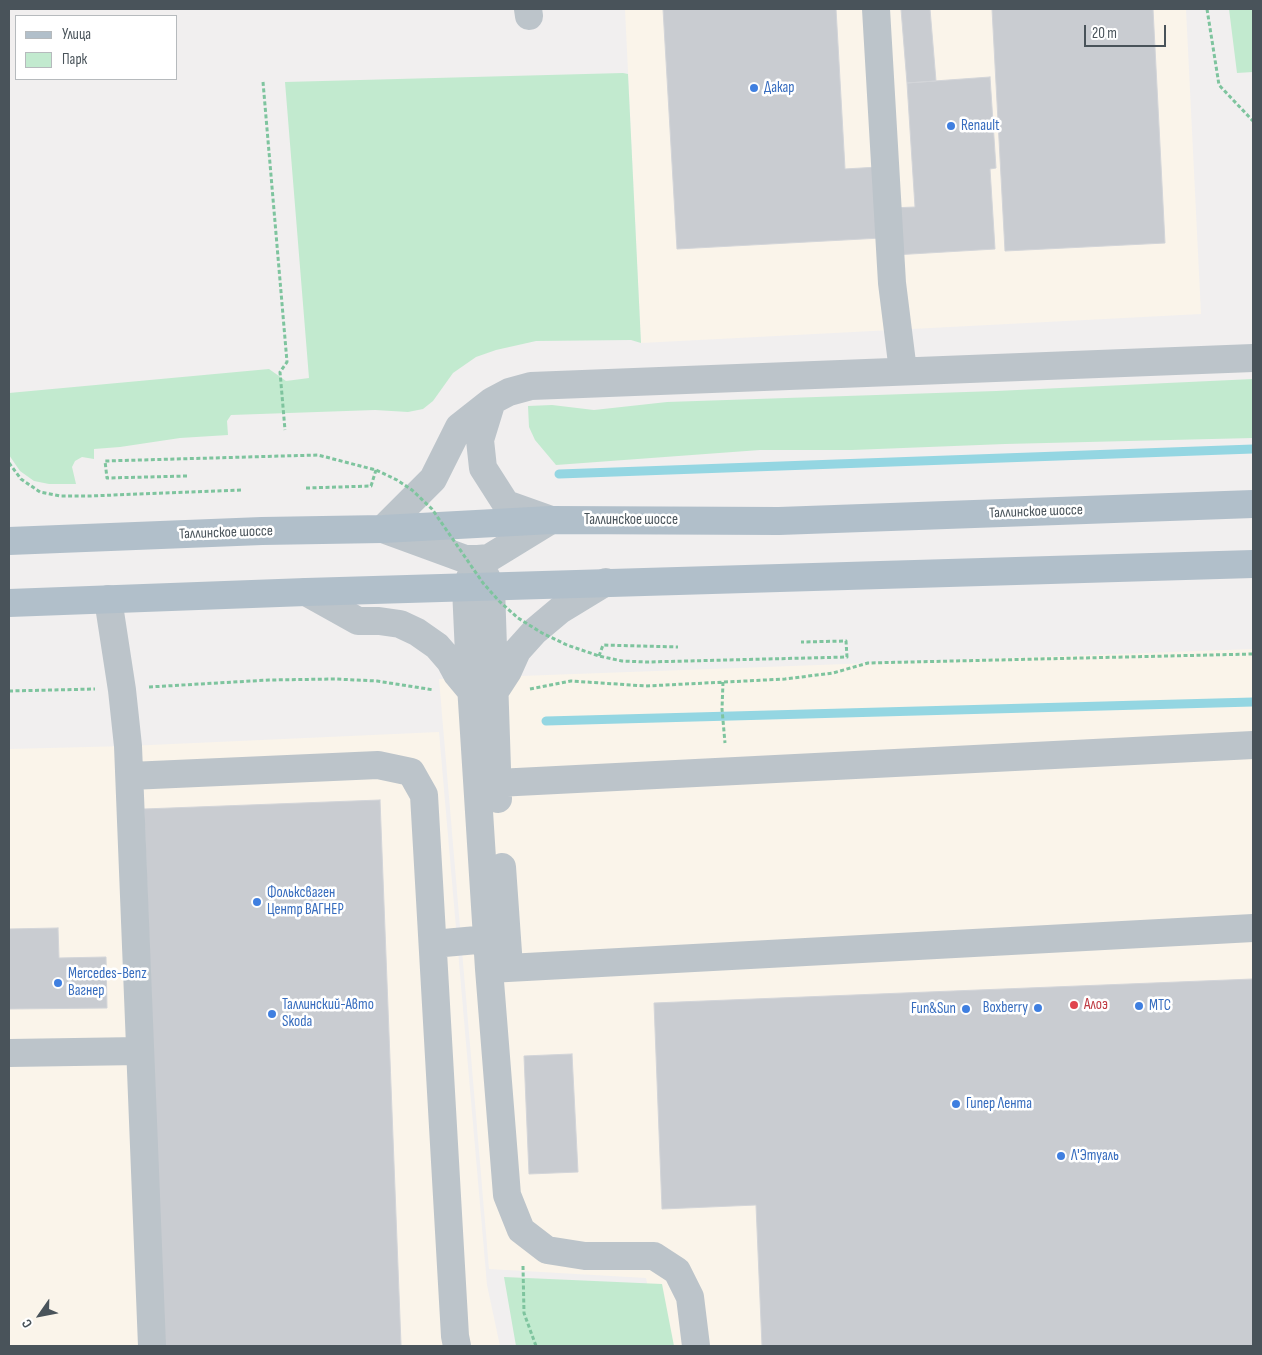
<!DOCTYPE html>
<html>
<head>
<meta charset="utf-8">
<style>
	body { margin:0 }
	#map { position:relative; width:1262px; height:1355px; overflow:hidden; background:#f1efef; font-family:"Sofia Sans Condensed",sans-serif }
	canvas { display:block }
	.frame { position:absolute; inset:0; border:10px solid #49535a; pointer-events:none }
	.legend { position:absolute; left:15px; top:15px; width:162px; height:65px; box-sizing:border-box; background:#fff; border:1px solid #b6babd; margin:0; padding:6px 9px; list-style:none; font-size:15px; color:#49535a }
	.legend li { display:flex; align-items:center; gap:10px; height:25px }
	.legend b { width:25px; border:1px solid #b6babd }
	.north { position:absolute; left:15px; top:1290px; width:50px; height:50px; -webkit-text-stroke:4px #fff; paint-order:stroke; rotate:237deg; font-size:14px; font-weight:700; line-height:20px; text-align:center; color:#49535a }
	.north::after { content:''; display:block; margin:auto; width:18px; height:22px; background:#49535a; clip-path:polygon(50% 0,100% 100%,50% 72%,0 100%) }
	.scale { position:absolute; left:1084px; top:25px; width:82px; height:22px; box-sizing:border-box; border:2px solid #49535a; border-top:0; padding-left:6px; font-size:15px; line-height:18px; white-space:nowrap; color:#49535a; -webkit-text-stroke:4px #fff; paint-order:stroke }
</style>
</head>
<body>
<div id="map">
<canvas width="1262" height="1355"></canvas>
<div class="frame"></div>
<ul class="legend">
<li><b style="height:6px;background:#b1bfca"></b>Улица</li>
<li><b style="height:14px;background:#c2eacf"></b>Парк</li>
</ul>
<div class="north">С</div>
<div class="scale">20 m</div>
</div>
<script>
const c = document.querySelector('canvas').getContext('2d');
c.lineJoin = 'round';
function paint(path, color) { c.fillStyle = color; c.fill(path, 'evenodd'); }
const toPath = rows => new Path2D(rows.map(r => 'M' + r).join(''));
function trace(path, color, width, dash) { c.strokeStyle = color; c.lineWidth = width; c.lineCap = dash ? 'butt' : 'round'; c.setLineDash(dash || []); c.stroke(path); }
function drawText(font, color, halo, rows, align = 'center') {
  c.font = font + ' "Sofia Sans Condensed",sans-serif'; c.lineWidth = 5; c.setLineDash([]); c.textBaseline = 'middle'; c.strokeStyle = halo; c.fillStyle = color; for (const [text, x, y, turn = 0] of rows) {
    c.save(); c.translate(x, y); c.rotate((+turn || 0) * Math.PI / 180); c.textAlign = isNaN(turn) ? turn : align; if (halo) c.strokeText(text, 0, 0); c.fillText(text, 0, 0); c.restore();
  }
}
const commercial = toPath([
	[625,9,1186,9,1201,314,641,343],
	[1253,649,1253,1346,660,1346,646,1278,489,1269,439,679],
	[439,732,487,1285,500,1346,9,1346,9,749,128,746]
]);
const green = toPath([
	[1229,9,1253,9,1253,72,1237,73],
	[623,73,628,74,641,343,631,340,536,341,496,350,476,357,453,373,433,401,423,409,408,412,375,410,231,415,227,421,228,435,180,438,120,447,94,449,94,459,82,457,75,461,72,467,76,484,49,484,34,481,20,471,9,455,9,393,269,369,286,381,309,378,285,82],
	[1253,379,1253,438,1005,444,852,450,760,450,556,465,535,440,529,427,528,406,552,405,594,410,667,402,996,391],
	[504,1277,662,1284,674,1346,516,1346]
]);
const stream = toPath([
	[559,474,1253,449],
	[546,721,1253,702]
]);
const building = toPath([
	[663,9,836,9,845,169,878,167,881,238,677,249,663,9],
	[901,9,930,9,936,81,907,83,901,9],
	[992,9,1153,9,1165,243,1005,251,992,9],
	[990,77,996,168,990,169,995,249,894,255,891,208,915,207,907,83,990,77],
	[380,800,401,1345,164,1346,144,809,380,800],
	[58,928,59,958,106,957,107,1008,9,1009,9,929,58,928],
	[1253,979,1253,1346,762,1346,756,1205,662,1209,654,1003,1253,979],
	[572,1054,578,1172,529,1174,524,1056,572,1054]
]);
const path = toPath([
	[1207,9,1219,85,1253,121],
	[263,82,287,362,280,372,285,430],
	[9,463,21,479,40,492,60,496,89,496,241,490],
	[306,488,371,486,376,470],
	[599,656,603,645,678,647],
	[723,682,722,709,725,743],
	[149,687,269,680,336,679,377,681,434,690],
	[530,689,571,681,646,686,785,679,833,673,868,663,1253,654],
	[9,691,95,689],
	[523,1266,524,1313,536,1346]
]);
const minor = toPath([
	[528,9,529,16],
	[876,9,892,283,903,371],
	[492,401,480,440,483,468,506,504,551,520],
	[551,520,489,558,478,559,465,559,383,529,433,479,459,427,492,401,509,392,531,386,1253,358],
	[480,564,491,587,498,799],
	[475,565,466,588,469,654,489,969,507,1195,521,1230,547,1250,585,1256,654,1256,677,1271,690,1297,696,1346],
	[306,592,358,621,379,621,400,624,417,632,437,646,450,661,457,674,472,692],
	[108,599,122,690,128,746,152,1346],
	[495,691,508,671,517,651,535,631,560,610,606,582],
	[130,776,378,765,411,772,424,795,455,1336,457,1346],
	[497,783,1253,745],
	[502,867,509,967],
	[433,944,488,939],
	[489,969,1253,928],
	[9,1053,140,1051]
]);
const major = toPath([
	[9,541,262,531,383,529,551,520,779,521,1253,504],
	[9,603,306,592,1253,564]
]);
const pathBridge = toPath([
	[187,476,107,478,105,461,318,455,376,470,397,480,412,490,432,509,483,583,499,601,518,618,542,633,567,645,599,656,622,661,647,662,847,657,846,641,801,642]
]);
const markers = [
	[754,88,5,"#3f7fe0"],
	[951,126,5,"#3f7fe0"],
	[257,902,5,"#3f7fe0"],
	[58,983,5,"#3f7fe0"],
	[1074,1005,5,"#e0444e"],
	[1139,1006,5,"#3f7fe0"],
	[1038,1008,5,"#3f7fe0"],
	[966,1009,5,"#3f7fe0"],
	[272,1014,5,"#3f7fe0"],
	[956,1104,5,"#3f7fe0"],
	[1061,1156,5,"#3f7fe0"]
];
const shopNames = [
	["Дакар",764,88],
	["Renault",961,126],
	["Фольксваген",267,893],
	["Центр ВАГНЕР",267,910],
	["Mercedes-Benz",68,974],
	["Вагнер",68,991],
	["Таллинский-Авто",282,1005],
	["Skoda",282,1022],
	["МТС",1149,1006],
	["Boxberry",1028,1008,"right"],
	["Fun&Sun",956,1009,"right"],
	["Гипер Лента",966,1104],
	["Л'Этуаль",1071,1156]
];
const streetNames = [
	["Таллинское шоссе",1036,512,-2],
	["Таллинское шоссе",631,520],
	["Таллинское шоссе",226,533,-2]
];
const healthNames = [
	["Алоэ",1084,1005]
];
paint(commercial, '#faf4ea');
paint(green, '#c2eacf');
trace(stream, '#94d6e2', 9);
paint(building, '#c9ccd1');
trace(building, '#d3d5d9', 1);
trace(path, '#7ec49e', 3, [4, 2.5]);
trace(minor, '#bcc4ca', 28);
trace(major, '#b1bfca', 28);
trace(pathBridge, '#7ec49e', 3, [4, 2.5]);
for (const [x, y, r, color] of markers) { const dot = new Path2D(); dot.arc(x, y, r, 0, 2 * Math.PI); c.fillStyle = color; c.fill(dot); trace(dot, '#fff', 2); }
drawText('15px', '#366cbe', '#fff', shopNames, 'left');
drawText('15px', '#49535a', '#fff', streetNames);
drawText('15px', '#be3a42', '#fff', healthNames, 'left');
</script>
</body>
</html>
